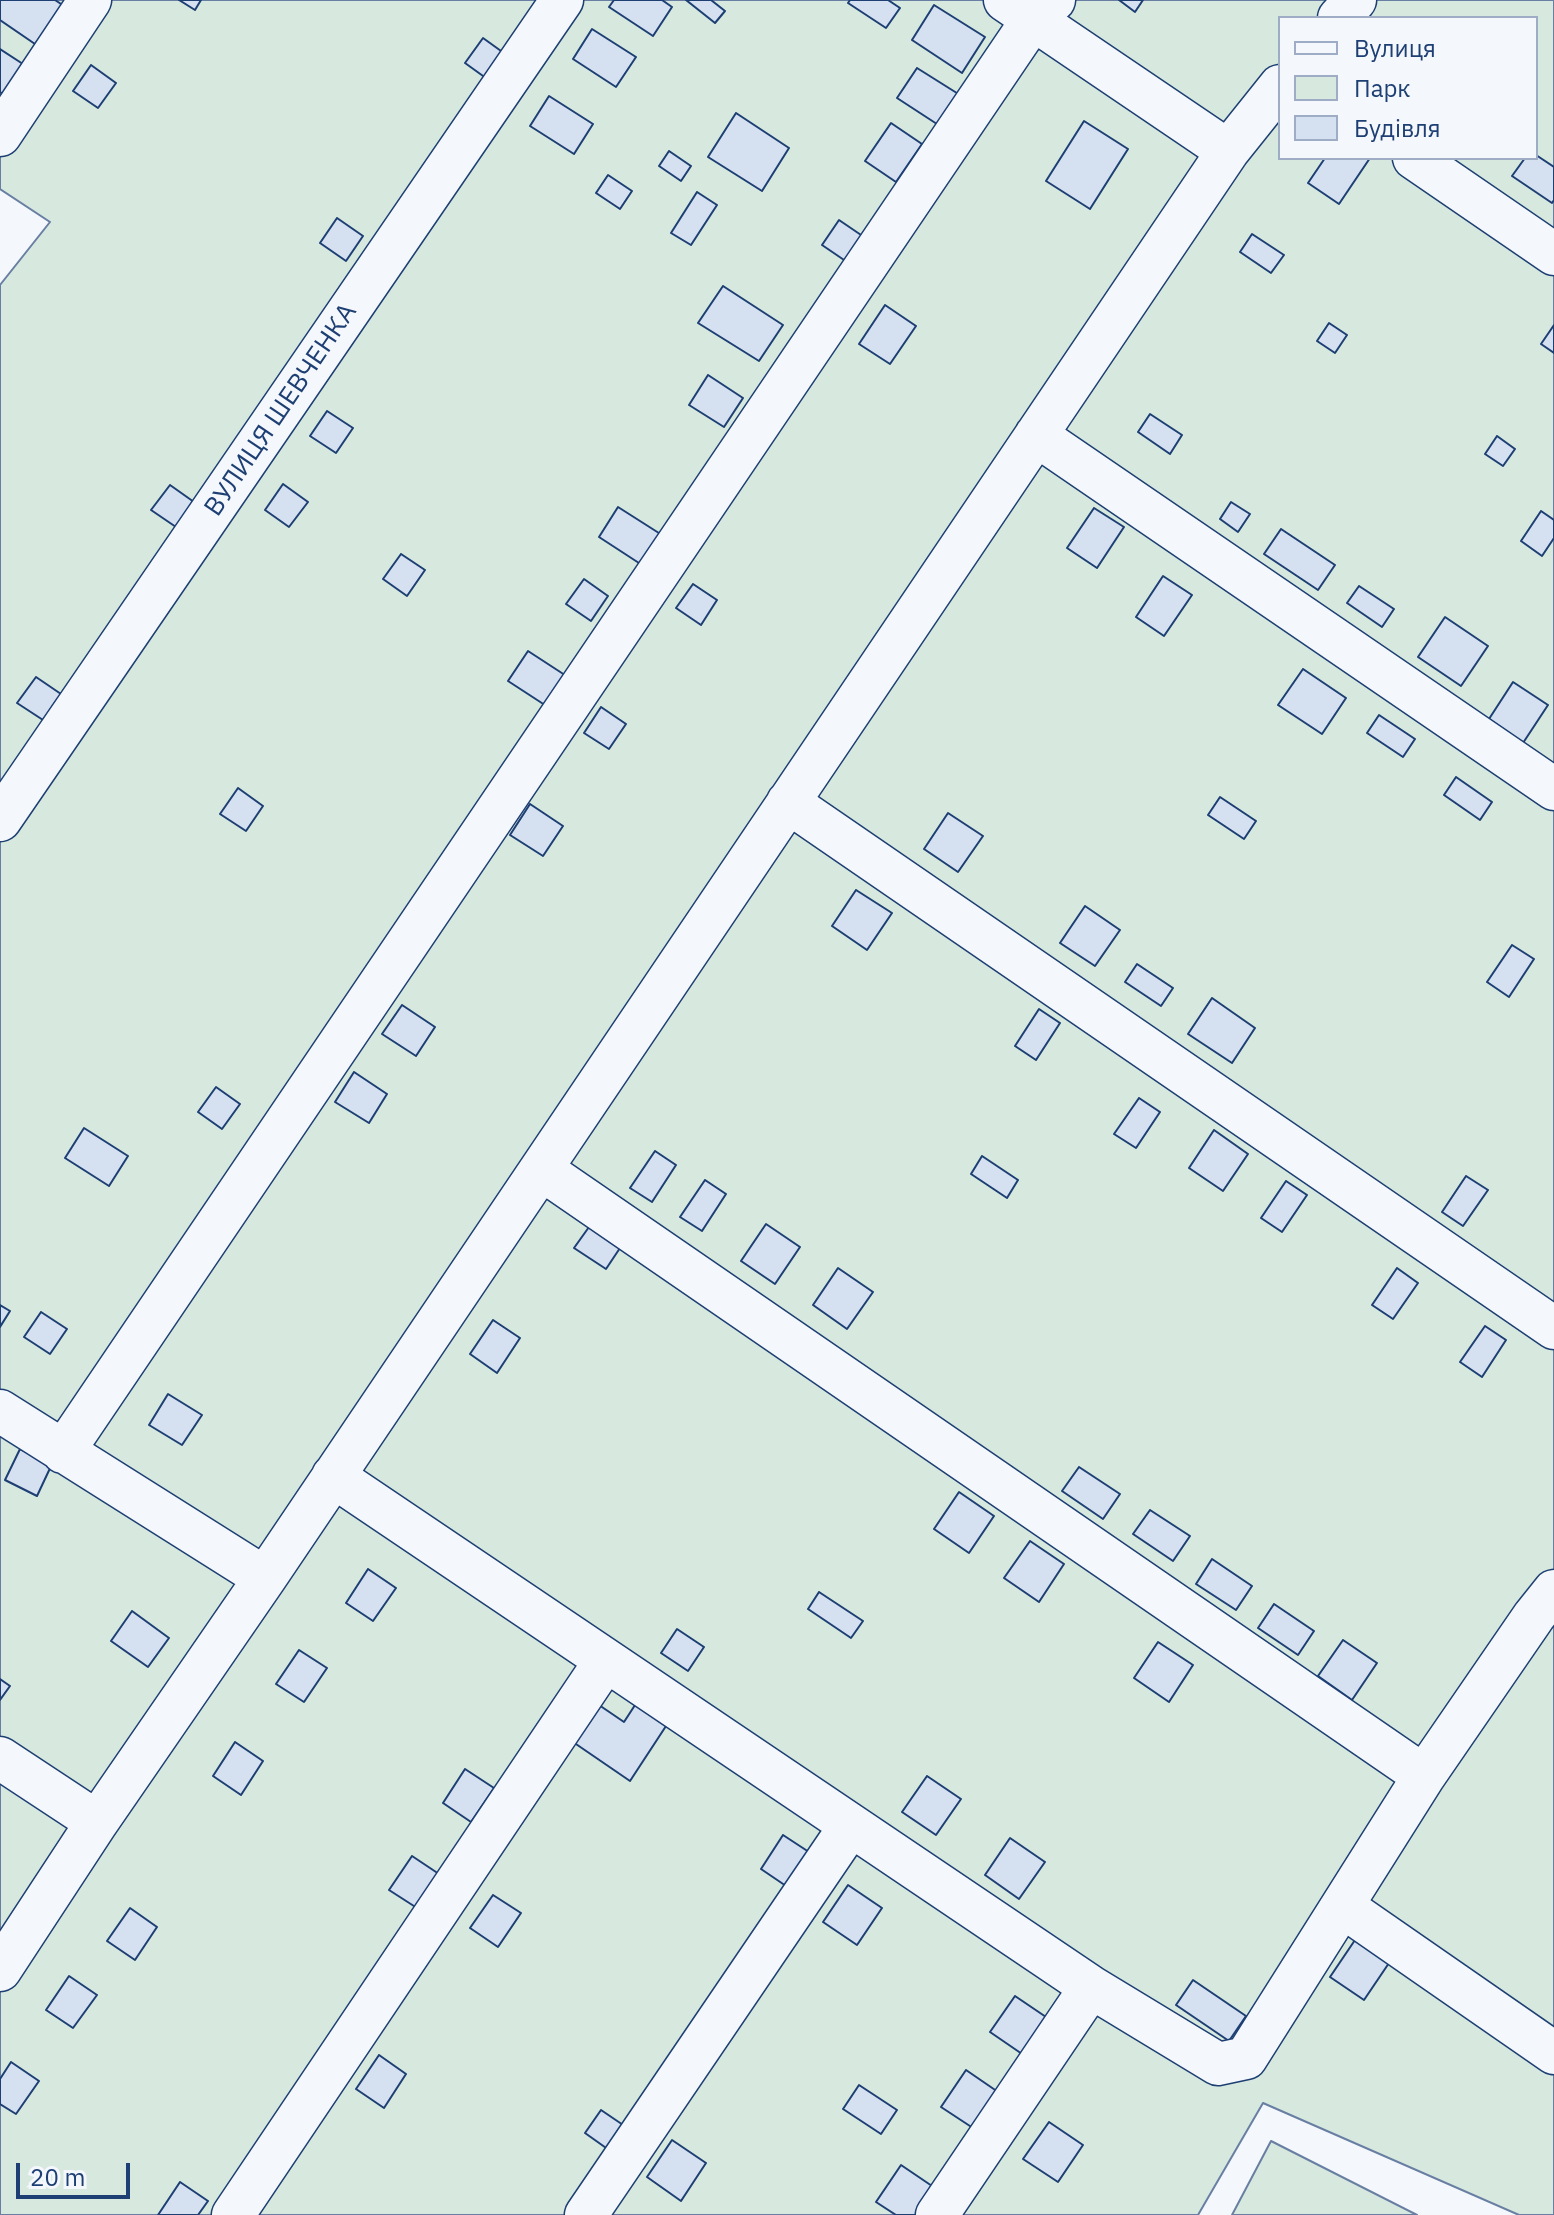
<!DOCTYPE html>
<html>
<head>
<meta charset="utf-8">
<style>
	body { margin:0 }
	#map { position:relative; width:1554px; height:2215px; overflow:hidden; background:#f4f7fb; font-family:"IBM Plex Sans",sans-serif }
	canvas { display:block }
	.legend { position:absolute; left:1278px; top:16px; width:260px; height:144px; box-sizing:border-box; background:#f4f7fb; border:2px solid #9eadc5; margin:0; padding:10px 14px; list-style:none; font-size:24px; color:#1d3f73 }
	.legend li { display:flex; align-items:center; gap:16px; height:40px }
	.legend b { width:40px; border:2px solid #9eadc5 }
	.scale { position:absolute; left:16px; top:2163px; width:114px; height:36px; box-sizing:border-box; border:4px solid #1d3f73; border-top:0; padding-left:10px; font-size:24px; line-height:28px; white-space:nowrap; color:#1d3f73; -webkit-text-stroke:6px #f4f7fb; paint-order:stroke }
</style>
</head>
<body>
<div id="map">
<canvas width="1554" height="2215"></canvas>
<ul class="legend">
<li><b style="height:10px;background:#f4f7fb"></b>Вулиця</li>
<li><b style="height:22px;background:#d7e8df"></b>Парк</li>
<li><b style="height:22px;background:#d5e0f0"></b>Будівля</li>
</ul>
<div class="scale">20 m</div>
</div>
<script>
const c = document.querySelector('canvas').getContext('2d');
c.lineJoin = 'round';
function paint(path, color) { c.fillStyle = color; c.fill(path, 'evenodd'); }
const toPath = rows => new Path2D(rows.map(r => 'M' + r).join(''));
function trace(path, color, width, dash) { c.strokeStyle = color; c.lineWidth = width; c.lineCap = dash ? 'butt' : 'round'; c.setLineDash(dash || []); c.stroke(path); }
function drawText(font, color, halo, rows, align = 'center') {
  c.font = font + ' "IBM Plex Sans",sans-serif'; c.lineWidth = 6; c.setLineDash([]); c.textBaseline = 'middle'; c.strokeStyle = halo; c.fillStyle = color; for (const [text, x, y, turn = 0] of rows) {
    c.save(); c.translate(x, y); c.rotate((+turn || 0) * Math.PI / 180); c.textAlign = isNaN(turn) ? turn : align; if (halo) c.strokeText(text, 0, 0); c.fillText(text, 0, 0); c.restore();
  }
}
const green = toPath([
	[0,0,1554,0,1554,2215,1519,2215,1263,2103,1198,2215,0,2215,0,285,50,222,0,189,0,0],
	[1280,18,1536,18,1536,158,1280,158,1280,18],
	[1271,2141,1417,2215,1232,2215,1271,2141]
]);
const building = toPath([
	[0,0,55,0,64,6,35,44,0,20,0,0],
	[179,0,201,0,195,10,179,0],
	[614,0,662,0,672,7,653,36,609,7,614,0],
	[686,0,711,0,725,11,715,23,686,0],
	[850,0,888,0,900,8,886,28,848,3,850,0],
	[1119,0,1143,0,1135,12,1119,0],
	[934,5,985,37,962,73,912,40,934,5],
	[592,29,636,57,616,87,573,59,592,29],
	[483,38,508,56,490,81,465,63,483,38],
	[0,49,26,66,7,96,0,92,0,49],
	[91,65,116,83,98,108,73,91,91,65],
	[917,68,960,95,940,126,897,98,917,68],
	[549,96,593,124,574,154,530,126,549,96],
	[736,113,789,148,762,191,708,157,736,113],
	[1084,121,1128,149,1090,209,1046,181,1084,121],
	[891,123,922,144,896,182,865,161,891,123],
	[669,151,691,166,681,181,659,166,669,151],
	[1536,155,1554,167,1554,200,1552,203,1512,176,1525,158,1536,158,1536,155],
	[1325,158,1370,158,1339,204,1308,183,1325,158],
	[608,175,632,191,620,209,596,193,608,175],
	[697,192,717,205,691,245,671,233,697,192],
	[337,218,363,236,346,261,320,243,337,218],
	[839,220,864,237,847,262,822,245,839,220],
	[1252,234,1284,255,1271,273,1240,252,1252,234],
	[723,286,783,325,759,361,698,323,723,286],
	[885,305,916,326,890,364,859,344,885,305],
	[1329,323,1347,335,1335,353,1317,341,1329,323],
	[1554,325,1554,353,1541,344,1554,325],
	[708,375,743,398,724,427,689,405,708,375],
	[327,411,353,428,336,453,310,436,327,411],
	[1150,414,1182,435,1170,454,1138,432,1150,414],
	[1497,436,1515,449,1503,466,1485,454,1497,436],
	[283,484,308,502,289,527,265,510,283,484],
	[170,485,194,502,176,527,151,510,170,485],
	[1231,502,1250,514,1238,532,1220,519,1231,502],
	[618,507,662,535,642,565,599,537,618,507],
	[1094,508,1124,527,1097,568,1067,548,1094,508],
	[1541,511,1554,520,1554,538,1542,556,1521,541,1541,511],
	[1281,529,1335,565,1318,590,1264,554,1281,529],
	[401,554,425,570,407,596,383,579,401,554],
	[1163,576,1192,595,1164,636,1136,617,1163,576],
	[584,579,608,596,591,621,566,604,584,579],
	[693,584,717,600,701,625,676,608,693,584],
	[1359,586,1394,609,1382,627,1347,603,1359,586],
	[1445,617,1488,646,1461,686,1418,657,1445,617],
	[528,651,571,679,551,709,508,681,528,651],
	[1303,669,1346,698,1322,734,1278,705,1303,669],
	[36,677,61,694,43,720,17,703,36,677],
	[1513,682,1548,705,1523,743,1489,719,1513,682],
	[601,707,626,724,609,749,584,733,601,707],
	[1379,715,1415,739,1403,757,1367,733,1379,715],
	[1456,777,1492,802,1480,820,1444,795,1456,777],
	[238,788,263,806,246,831,220,814,238,788],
	[1220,797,1256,821,1244,839,1208,815,1220,797],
	[530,804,563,826,543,856,510,835,530,804],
	[948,813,983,836,958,872,924,849,948,813],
	[856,890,892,913,867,950,832,926,856,890],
	[1085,906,1120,930,1095,966,1060,943,1085,906],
	[1512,945,1534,959,1509,997,1487,982,1512,945],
	[1137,964,1173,988,1161,1006,1125,982,1137,964],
	[1212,998,1255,1028,1232,1063,1188,1034,1212,998],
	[402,1005,435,1027,416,1056,382,1034,402,1005],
	[1039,1009,1060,1023,1036,1060,1015,1046,1039,1009],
	[354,1072,387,1094,369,1123,335,1102,354,1072],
	[216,1087,240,1104,222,1129,198,1112,216,1087],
	[1139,1098,1160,1112,1136,1148,1114,1134,1139,1098],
	[84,1128,128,1156,109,1186,65,1158,84,1128],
	[1214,1130,1248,1154,1223,1191,1189,1168,1214,1130],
	[655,1151,676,1165,652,1202,630,1188,655,1151],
	[982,1156,1018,1180,1007,1198,971,1174,982,1156],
	[1466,1176,1488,1190,1463,1226,1442,1212,1466,1176],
	[705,1180,726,1194,702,1231,680,1217,705,1180],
	[1286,1181,1307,1195,1282,1232,1261,1218,1286,1181],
	[766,1224,800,1247,775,1284,741,1261,766,1224],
	[589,1227,620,1248,606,1269,574,1248,589,1227],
	[838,1268,873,1292,847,1329,813,1305,838,1268],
	[1397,1268,1418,1283,1393,1319,1372,1305,1397,1268],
	[0,1305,10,1311,0,1327,0,1305],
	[41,1312,67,1329,50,1354,24,1337,41,1312],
	[493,1320,520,1338,497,1373,470,1354,493,1320],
	[1485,1326,1506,1340,1482,1377,1460,1362,1485,1326],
	[168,1394,202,1415,182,1445,149,1425,168,1394],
	[20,1449,52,1464,37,1496,5,1480,20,1449],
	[1079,1467,1120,1494,1103,1519,1062,1491,1079,1467],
	[959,1492,994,1516,969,1553,934,1529,959,1492],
	[1150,1510,1190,1536,1173,1561,1133,1534,1150,1510],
	[1030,1541,1064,1564,1039,1602,1004,1578,1030,1541],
	[1212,1559,1252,1586,1236,1610,1196,1584,1212,1559],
	[368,1569,396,1588,373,1621,346,1603,368,1569],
	[819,1592,863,1621,851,1638,808,1609,819,1592],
	[1274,1604,1314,1631,1298,1655,1258,1628,1274,1604],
	[132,1611,169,1638,148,1667,111,1641,132,1611],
	[677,1629,704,1647,688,1671,661,1653,677,1629],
	[1343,1640,1377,1663,1352,1700,1318,1676,1343,1640],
	[1158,1642,1193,1665,1169,1702,1134,1678,1158,1642],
	[299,1650,327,1668,304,1702,276,1684,299,1650],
	[0,1679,10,1686,0,1700,0,1679],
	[637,1702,668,1723,630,1781,573,1742,599,1705,624,1722,637,1702],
	[235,1742,263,1761,241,1795,213,1776,235,1742],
	[465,1769,494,1788,471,1822,443,1803,465,1769],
	[927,1776,961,1799,936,1835,902,1812,927,1776],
	[783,1835,812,1854,789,1888,761,1869,783,1835],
	[1010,1838,1045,1862,1019,1899,985,1875,1010,1838],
	[412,1856,439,1874,417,1908,389,1890,412,1856],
	[848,1885,882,1908,857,1945,823,1922,848,1885],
	[493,1895,521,1913,498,1947,470,1928,493,1895],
	[130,1908,157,1927,135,1960,107,1941,130,1908],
	[1355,1940,1389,1963,1364,2000,1330,1977,1355,1940],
	[69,1976,97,1995,73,2028,46,2010,69,1976],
	[1193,1980,1246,2016,1229,2041,1176,2005,1193,1980],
	[1015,1996,1049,2019,1025,2056,990,2032,1015,1996],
	[379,2055,406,2074,384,2108,356,2089,379,2055],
	[11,2062,39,2081,16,2114,0,2104,0,2079,11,2062],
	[966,2070,1001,2094,976,2130,941,2107,966,2070],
	[859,2085,897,2110,881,2134,843,2109,859,2085],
	[601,2110,632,2131,616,2155,585,2133,601,2110],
	[1049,2122,1083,2145,1058,2182,1023,2159,1049,2122],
	[672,2140,706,2163,681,2201,647,2177,672,2140],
	[901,2165,935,2188,917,2215,896,2215,876,2202,901,2165],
	[180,2182,208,2201,198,2215,158,2215,180,2182]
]);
const minor = toPath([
	[1005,0,1228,151],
	[1339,18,1355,0],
	[0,135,90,0],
	[1414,158,1554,254],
	[1036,435,1554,789],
	[788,802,1554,1328],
	[0,820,562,0],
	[541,1169,1424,1776,1534,1616,1554,1591],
	[0,1411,265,1578],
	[63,1452,1033,19,1054,0],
	[333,1476,1091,1987,1218,2064,1246,2058,1424,1776],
	[0,1758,97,1822],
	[1342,1906,1554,2053],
	[0,1970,97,1822,265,1578,1228,151,1280,86],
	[233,2215,606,1660],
	[586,2215,851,1825],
	[937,2215,1091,1987]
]);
const streetNames = [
	["ВУЛИЦЯ ШЕВЧЕНКА",281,410,-56]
];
paint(green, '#d7e8df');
trace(green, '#687fa3', 2);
paint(building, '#d5e0f0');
trace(building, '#1d3f73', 2);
trace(minor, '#1d3f73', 45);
trace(minor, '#f4f7fb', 42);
drawText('26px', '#1d3f73', '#f4f7fb', streetNames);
</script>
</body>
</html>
